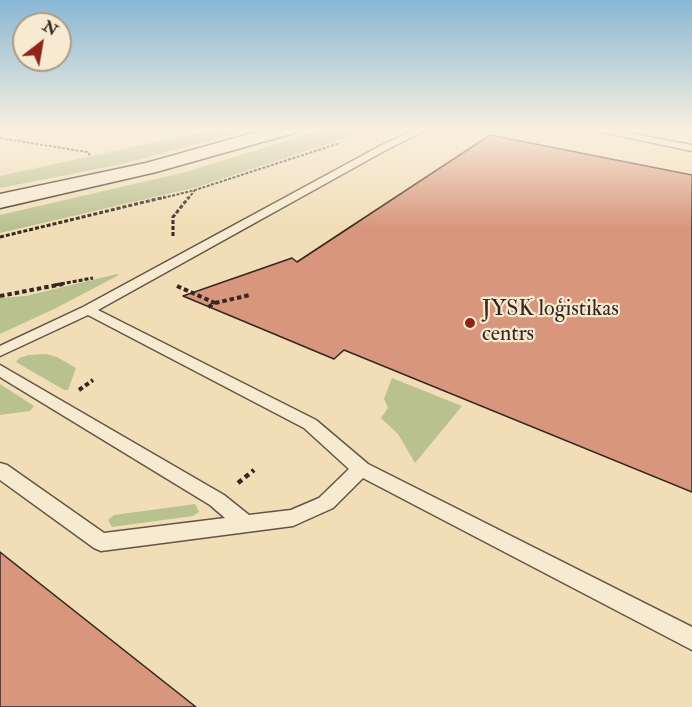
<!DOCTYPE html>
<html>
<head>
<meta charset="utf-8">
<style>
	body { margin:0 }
	#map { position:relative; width:692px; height:707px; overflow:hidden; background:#f1deb7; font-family:"IM FELL Double Pica",serif }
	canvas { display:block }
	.north { position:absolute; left:12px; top:12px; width:60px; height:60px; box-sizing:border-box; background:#f6ead0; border:2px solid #a99c8a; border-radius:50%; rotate:31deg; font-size:16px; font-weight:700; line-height:24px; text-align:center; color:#362620 }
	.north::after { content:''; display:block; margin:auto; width:21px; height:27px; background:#8f2418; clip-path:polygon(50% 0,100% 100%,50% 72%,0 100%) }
</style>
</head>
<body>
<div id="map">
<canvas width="692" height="707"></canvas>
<div class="north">N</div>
</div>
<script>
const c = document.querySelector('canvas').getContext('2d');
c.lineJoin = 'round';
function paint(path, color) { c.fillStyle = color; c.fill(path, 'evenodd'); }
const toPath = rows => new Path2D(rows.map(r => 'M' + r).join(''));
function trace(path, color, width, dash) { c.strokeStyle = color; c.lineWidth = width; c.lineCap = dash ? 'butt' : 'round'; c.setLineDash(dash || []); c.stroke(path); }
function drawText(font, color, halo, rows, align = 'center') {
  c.font = font + ' "IM FELL Double Pica",serif'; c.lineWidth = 4.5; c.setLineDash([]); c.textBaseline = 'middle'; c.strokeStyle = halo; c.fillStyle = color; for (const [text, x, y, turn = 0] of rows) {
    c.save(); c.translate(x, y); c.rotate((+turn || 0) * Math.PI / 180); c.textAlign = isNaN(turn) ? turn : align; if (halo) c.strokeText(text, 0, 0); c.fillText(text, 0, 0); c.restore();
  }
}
const green = toPath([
	[215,129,252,129,122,164,0,188,0,176],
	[324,129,373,129,197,187,0,233,0,215,186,172],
	[117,274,119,275,56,308,0,334,0,298,26,296],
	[46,354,57,357,76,368,68,390,64,390,16,362,19,358,29,355],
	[392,378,462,406,415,463,398,434,381,418,388,408,384,399],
	[0,384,34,406,30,411,0,415],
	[195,504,199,512,193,516,112,527,108,520,114,515]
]);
const building = toPath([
	[490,135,692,175,692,492,344,350,334,359,183,296,292,258,297,262,490,135],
	[0,552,196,707,0,707,0,552]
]);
const pathFar3 = toPath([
	[0,138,87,152,90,155],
	[159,199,195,190,340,143],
	[188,199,195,190]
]);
const pathFar2 = toPath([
	[173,236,173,217,189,197],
	[0,237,165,197],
	[55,285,93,278]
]);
const pathFar1 = toPath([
	[177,286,215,303,207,308],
	[0,296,63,284],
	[215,303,250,295],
	[79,390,93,380]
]);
const path = toPath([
	[238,483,254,470]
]);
const lane = toPath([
	[417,129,428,129,386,150,98,310,316,420,368,464,692,627,692,650,363,478,333,508,293,526,101,551,94,548,0,480,0,463,7,465,104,533,225,518,210,505,0,377,0,365,224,495,249,515,291,510,319,498,349,469,304,428,88,315,0,356,0,346,83,307,380,146,417,129],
	[587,129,606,129,692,145,692,151,587,129]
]);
const secondary = toPath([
	[267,129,297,129,294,133,156,172,0,208,0,194,146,163,267,129]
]);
const markers = [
	[470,323,6,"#8f2418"]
];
const poiNames = [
	["JYSK loģistikas",482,310],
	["centrs",482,335]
];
paint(green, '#b9c18f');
paint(building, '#d8967c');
trace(building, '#362620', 1.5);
trace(lane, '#655446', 3);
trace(secondary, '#362620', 3);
trace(pathFar3, '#362620', 2, [3, 1.5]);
trace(pathFar2, '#362620', 3, [4, 2]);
trace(pathFar1, '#362620', 4, [4.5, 3]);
trace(path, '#362620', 4.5, [5, 4]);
paint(lane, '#f6ead0');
paint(secondary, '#f6ead0');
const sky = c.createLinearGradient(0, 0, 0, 228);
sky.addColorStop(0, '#89b7d4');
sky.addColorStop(0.57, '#f9f0df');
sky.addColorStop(1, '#f9f0df00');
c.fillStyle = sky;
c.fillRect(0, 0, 692, 228);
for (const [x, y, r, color] of markers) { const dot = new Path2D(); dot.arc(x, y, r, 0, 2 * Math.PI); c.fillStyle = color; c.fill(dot); trace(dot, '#f6ead0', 2); }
drawText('22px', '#362620', '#f6ead0', poiNames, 'left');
</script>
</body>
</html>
